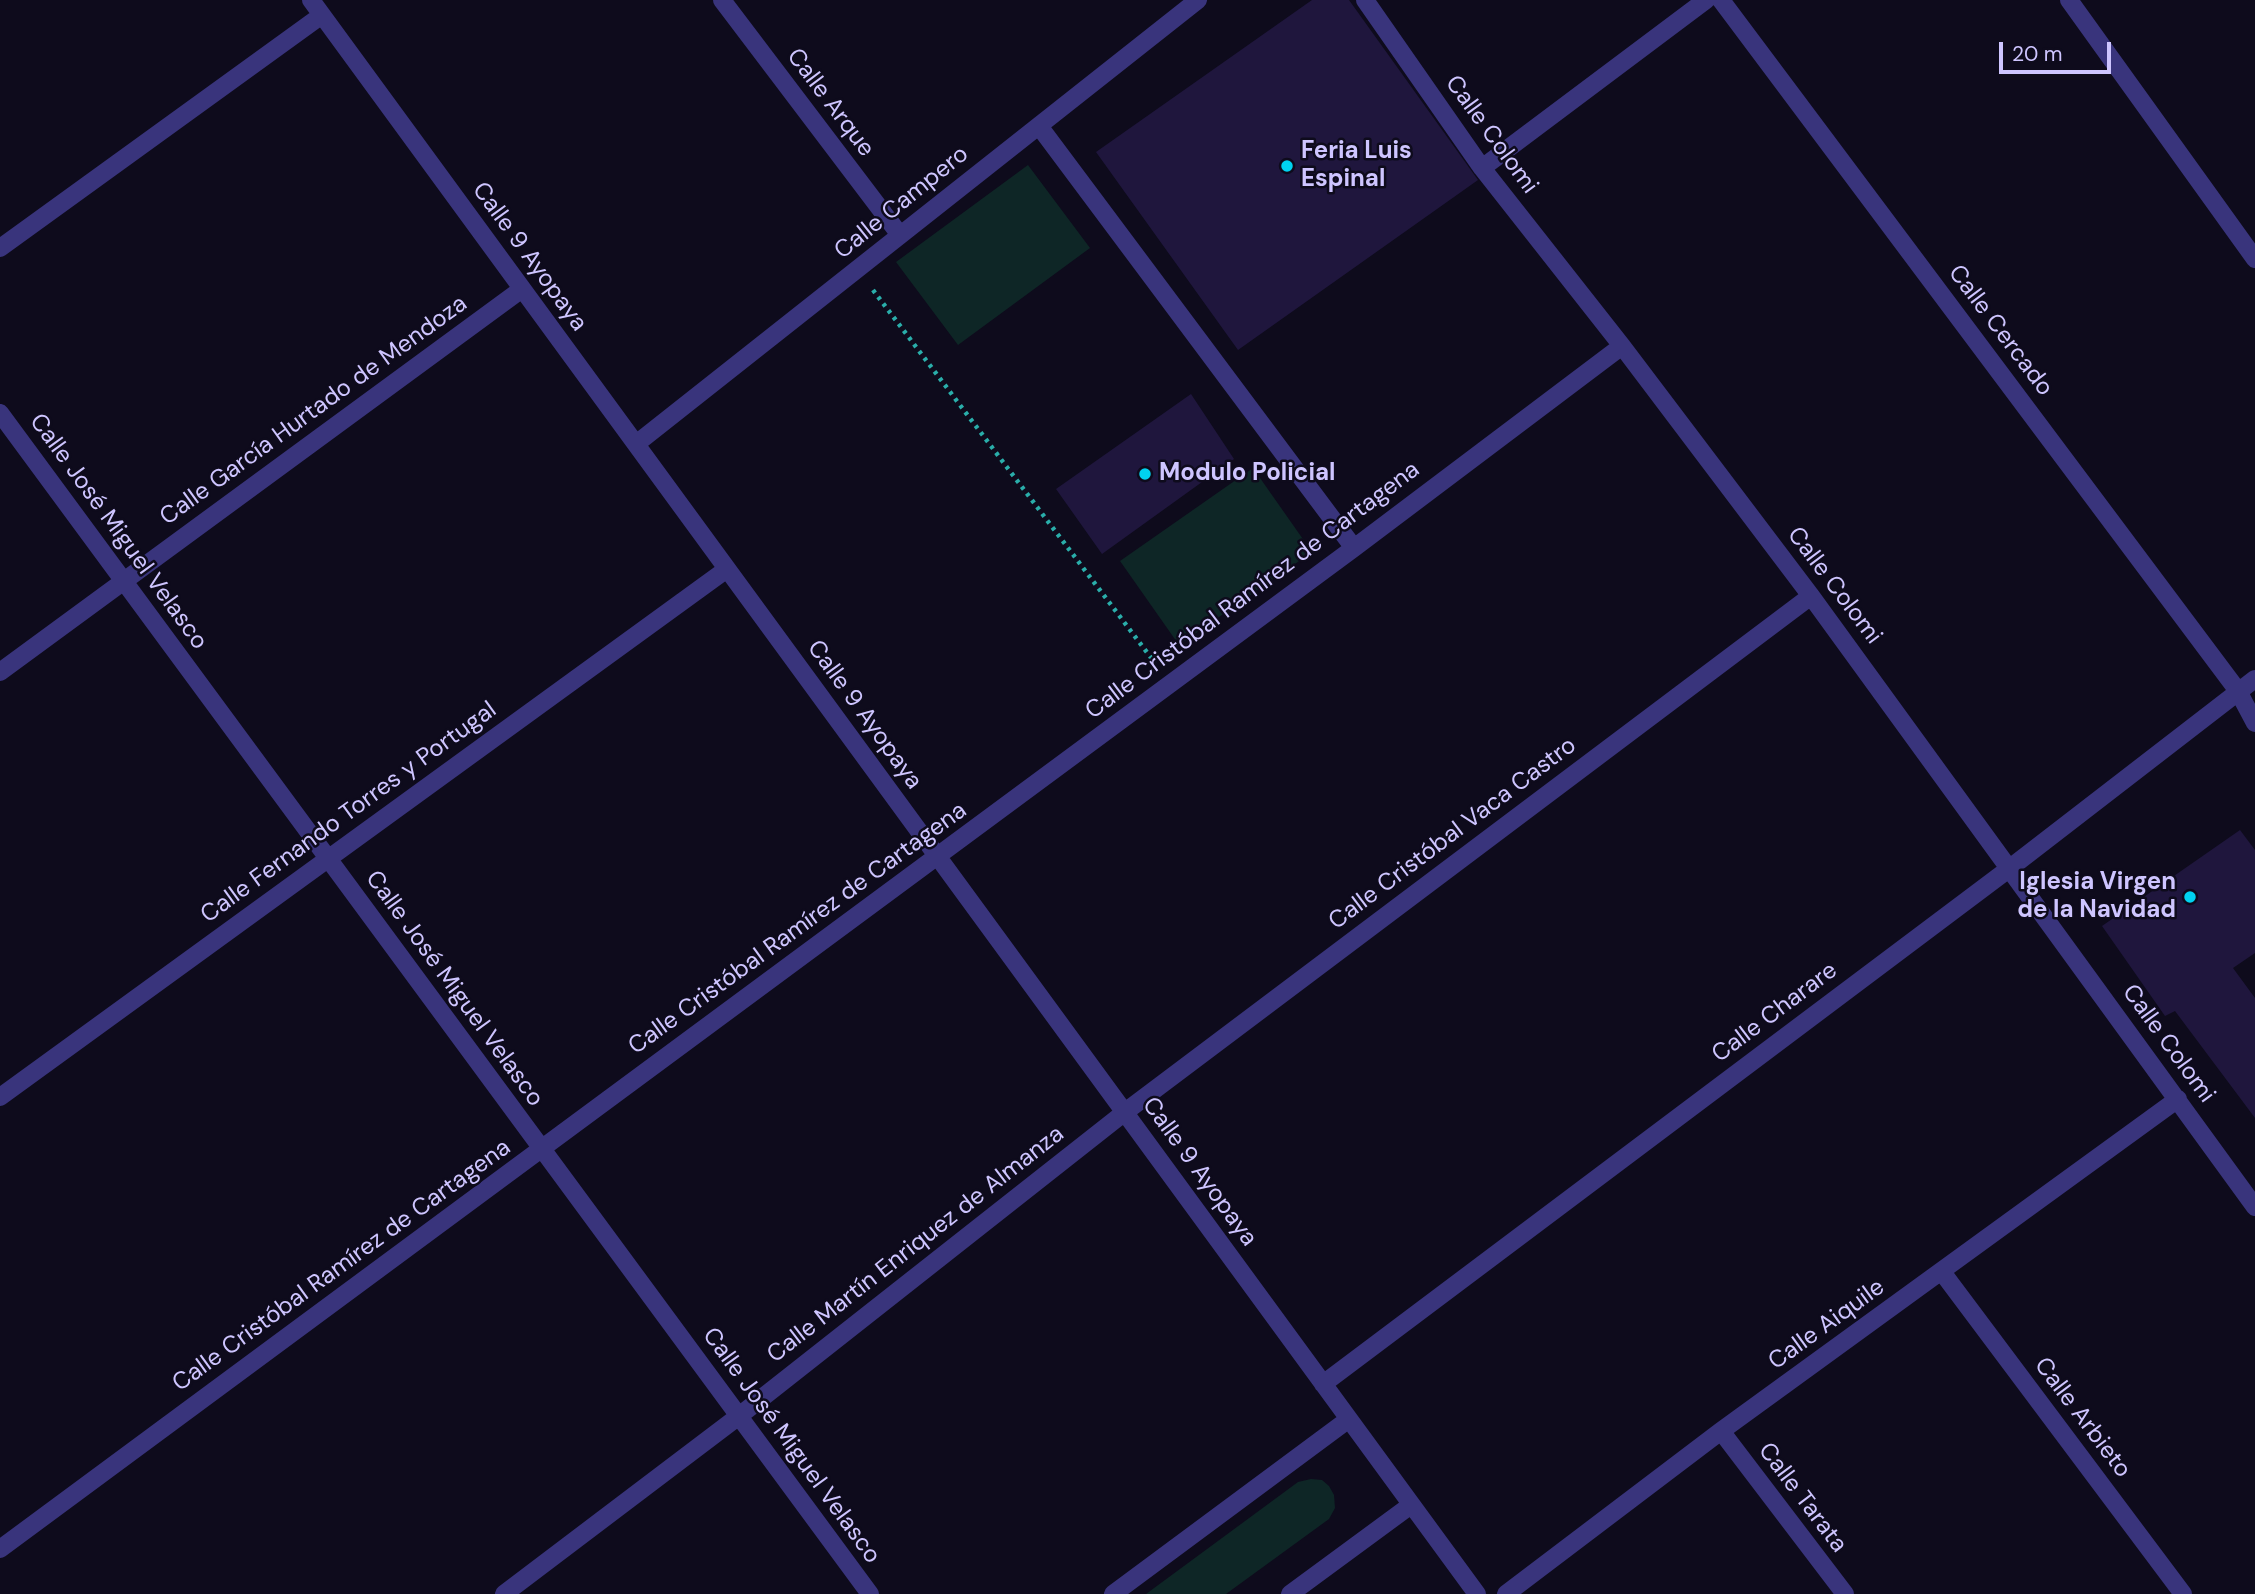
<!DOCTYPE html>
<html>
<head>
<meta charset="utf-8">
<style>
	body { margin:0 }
	#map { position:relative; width:2255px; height:1594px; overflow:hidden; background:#0e0b1c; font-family:"DM Sans",sans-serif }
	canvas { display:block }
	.scale { position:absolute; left:1999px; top:42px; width:112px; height:32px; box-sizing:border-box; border:4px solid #cec5ff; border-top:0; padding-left:9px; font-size:21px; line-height:24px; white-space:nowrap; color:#cec5ff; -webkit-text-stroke:5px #0e0b1c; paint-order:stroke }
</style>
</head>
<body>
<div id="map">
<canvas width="2255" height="1594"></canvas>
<div class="scale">20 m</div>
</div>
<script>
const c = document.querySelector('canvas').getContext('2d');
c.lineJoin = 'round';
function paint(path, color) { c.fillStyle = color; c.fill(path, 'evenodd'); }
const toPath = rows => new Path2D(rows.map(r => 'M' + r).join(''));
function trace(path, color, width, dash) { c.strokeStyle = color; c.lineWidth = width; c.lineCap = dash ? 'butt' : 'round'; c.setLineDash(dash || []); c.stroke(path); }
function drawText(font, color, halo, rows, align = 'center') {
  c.font = font + ' "DM Sans",sans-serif'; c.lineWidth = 5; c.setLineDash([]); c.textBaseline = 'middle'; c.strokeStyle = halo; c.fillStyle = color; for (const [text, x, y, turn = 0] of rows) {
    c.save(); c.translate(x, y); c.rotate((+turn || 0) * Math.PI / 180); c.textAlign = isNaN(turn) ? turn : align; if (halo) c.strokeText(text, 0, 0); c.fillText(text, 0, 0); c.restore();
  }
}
const green = toPath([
	[1028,165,1090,248,958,345,896,262],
	[1253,468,1312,552,1179,645,1120,561],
	[1311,1479,1322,1480,1329,1486,1334,1495,1335,1508,1329,1519,1226,1594,1146,1594,1298,1482]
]);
const building = toPath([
	[1312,0,1349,0,1478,180,1238,350,1096,152],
	[1191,394,1234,459,1102,554,1056,489],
	[2240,830,2255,850,2255,953,2233,968,2255,998,2255,1118,2175,1011,2165,1016,2102,926]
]);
const path = toPath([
	[873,290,1155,663]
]);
const minor = toPath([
	[311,0,1477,1594],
	[722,0,900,235],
	[1365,0,1482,168,1622,346,1811,596,2255,1207],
	[1721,0,2238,691,2255,723],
	[2069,0,2255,259],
	[1039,126,1354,548],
	[1482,168,1706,0],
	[0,248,322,15],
	[0,413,870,1594],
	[636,444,1198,0],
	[0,672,522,289],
	[0,1097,727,569],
	[1942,1272,2183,1594],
	[1323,1384,2010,868,2255,679],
	[1721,1431,1845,1594],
	[0,1549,1354,548,1622,346],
	[504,1594,739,1416,1125,1112,1811,596],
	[1113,1594,1349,1419],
	[1290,1594,1411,1505],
	[1506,1594,1721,1431,2178,1099]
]);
const markers = [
	[1287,166,7,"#00d2f0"],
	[1145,474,7,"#00d2f0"],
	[2190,897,7,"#00d2f0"]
];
const streetNames = [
	["Calle Arque",830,103,53],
	["Calle Colomi",1491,135,54],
	["Calle Campero",902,203,-39],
	["Calle 9 Ayopaya",529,257,54],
	["Calle Cercado",2000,331,53],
	["Calle García Hurtado de Mendoza",314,411,-36],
	["Calle José Miguel Velasco",118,532,54],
	["Calle Colomi",1834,586,53],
	["Calle Cristóbal Ramírez de Cartagena",1253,591,-37],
	["Calle 9 Ayopaya",864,715,54],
	["Calle Fernando Torres y Portugal",349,813,-36],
	["Calle Cristóbal Vaca Castro",1453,834,-37],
	["Calle Cristóbal Ramírez de Cartagena",798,929,-36],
	["Calle José Miguel Velasco",454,989,54],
	["Calle Charare",1775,1013,-37],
	["Calle Colomi",2168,1044,54],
	["Calle 9 Ayopaya",1199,1172,54],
	["Calle Martín Enriquez de Almanza",916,1245,-38],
	["Calle Cristóbal Ramírez de Cartagena",342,1266,-36],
	["Calle Aiquile",1827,1325,-36],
	["Calle Arbieto",2082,1418,53],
	["Calle José Miguel Velasco",791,1446,54],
	["Calle Tarata",1802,1498,53]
];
const poiNames = [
	["Feria Luis",1301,152],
	["Espinal",1301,180],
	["Modulo Policial",1159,474],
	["Iglesia Virgen",2176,883,"right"],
	["de la Navidad",2176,911,"right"]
];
paint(green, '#0e2626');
paint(building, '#1f163d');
trace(path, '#2aaeaa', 4.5, [3.5, 5]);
trace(minor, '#39347c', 18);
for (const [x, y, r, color] of markers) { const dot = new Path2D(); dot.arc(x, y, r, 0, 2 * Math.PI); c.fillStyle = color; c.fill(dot); trace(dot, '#0e0b1c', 2.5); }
drawText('24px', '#cec5ff', '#0e0b1c', streetNames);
drawText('bold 24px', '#cec5ff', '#0e0b1c', poiNames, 'left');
</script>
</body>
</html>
